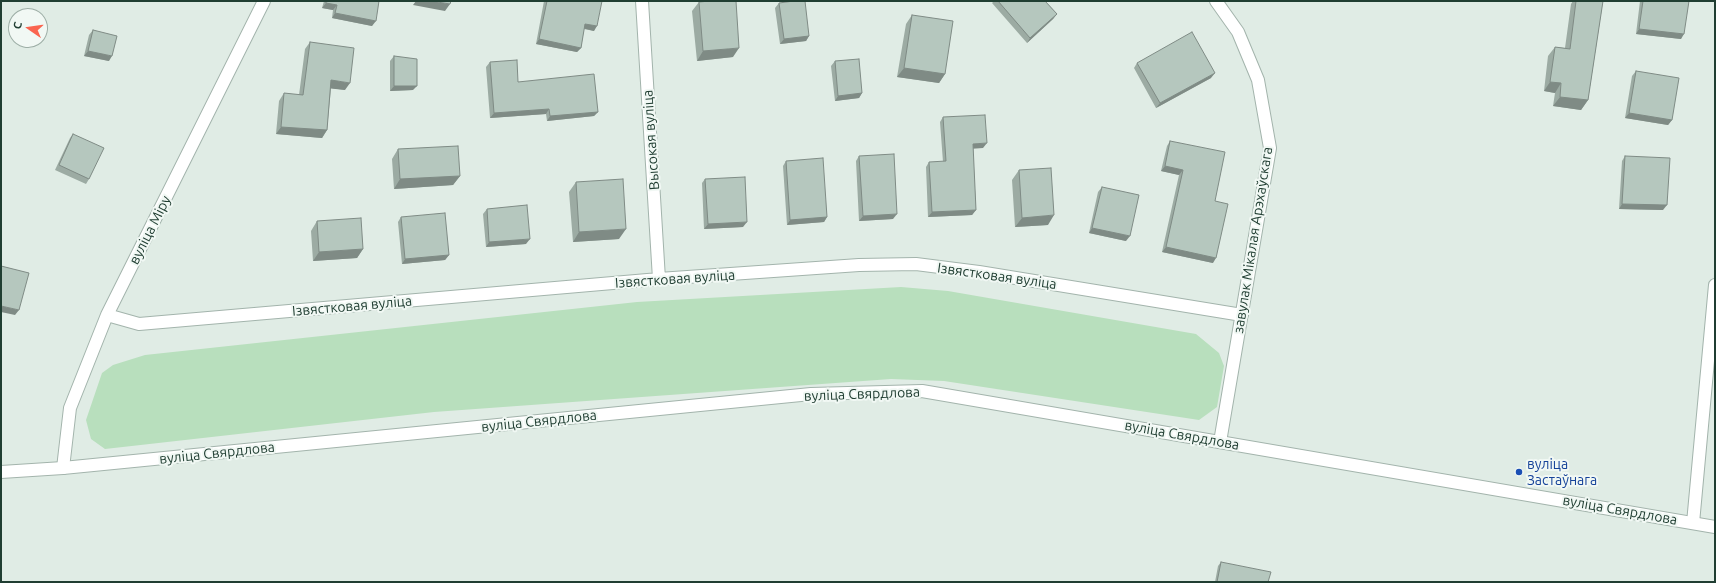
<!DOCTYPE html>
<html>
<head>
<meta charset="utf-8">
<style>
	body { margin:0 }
	#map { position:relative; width:1716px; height:583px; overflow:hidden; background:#e0ece5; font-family:Ubuntu,sans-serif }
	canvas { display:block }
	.frame { position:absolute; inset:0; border:2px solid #203e32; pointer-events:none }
	.north { position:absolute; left:8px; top:8px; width:40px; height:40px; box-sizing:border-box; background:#f1f8f4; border:1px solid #9daea6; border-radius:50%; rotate:283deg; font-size:11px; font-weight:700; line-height:16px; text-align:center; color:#203e32 }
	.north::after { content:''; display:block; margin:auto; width:14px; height:18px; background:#fa6550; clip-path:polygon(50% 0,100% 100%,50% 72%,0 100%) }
</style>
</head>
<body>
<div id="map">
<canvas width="1716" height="583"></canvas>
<div class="frame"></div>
<div class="north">С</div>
</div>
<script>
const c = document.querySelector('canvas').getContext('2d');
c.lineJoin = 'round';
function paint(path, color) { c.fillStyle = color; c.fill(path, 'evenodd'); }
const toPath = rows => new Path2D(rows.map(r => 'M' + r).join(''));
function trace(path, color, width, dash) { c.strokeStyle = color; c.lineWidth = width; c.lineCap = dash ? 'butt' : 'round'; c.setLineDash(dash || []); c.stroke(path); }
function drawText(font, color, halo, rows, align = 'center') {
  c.font = font + ' Ubuntu,sans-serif'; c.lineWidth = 4; c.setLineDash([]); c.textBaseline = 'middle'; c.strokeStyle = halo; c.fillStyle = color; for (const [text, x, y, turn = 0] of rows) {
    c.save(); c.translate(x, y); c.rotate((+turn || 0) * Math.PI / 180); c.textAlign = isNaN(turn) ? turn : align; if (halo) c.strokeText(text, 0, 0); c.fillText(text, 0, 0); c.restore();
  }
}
const green = toPath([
	[901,287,948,291,1196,334,1219,353,1224,366,1217,407,1199,420,944,381,891,379,434,412,105,449,91,439,86,420,102,373,113,365,145,355,637,302]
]);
const minor = toPath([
	[642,1,659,279],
	[1216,1,1238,32,1258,80,1270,148,1220,442],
	[107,315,139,324,659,279,859,265,916,264,979,272,1242,315],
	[63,468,70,408,107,315,264,1],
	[1693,523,1715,285]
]);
const tertiary = toPath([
	[1,472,63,468,811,394,922,391,1715,527]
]);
const wall = toPath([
	[324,1,379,1,372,26,332,18,333,10,322,8],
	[544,1,601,1,594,31,584,29,581,48,577,52,536,44],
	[994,1,1045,1,1057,14,1053,19,1027,43,992,3],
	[1573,1,1603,1,1588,100,1581,110,1553,106,1555,93,1544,91,1548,56,1555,47,1565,48,1571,4],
	[1640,1,1689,1,1681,39,1636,34],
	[699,2,733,57,697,61,692,11],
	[779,3,809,36,806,41,780,44,775,8],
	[912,15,945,74,939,83,897,77,906,24],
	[93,30,109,61,84,56,89,35],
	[310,42,345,90,331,88,327,130,322,138,276,134,279,101,284,93,299,95,305,49],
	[394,56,413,90,390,91,390,61],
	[835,61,862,93,859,98,835,101,831,66],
	[490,62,518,82,598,112,594,116,547,121,546,114,490,118,486,67],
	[1137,63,1211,78,1156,108,1134,68],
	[1636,71,1672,120,1668,125,1625,118,1632,76],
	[943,117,983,148,973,148,976,210,972,215,928,217,926,167,929,162,943,162,940,122],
	[73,134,89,179,86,184,55,170,70,138],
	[1170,141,1215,201,1213,263,1162,252,1179,175,1161,171,1167,146],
	[398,149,460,176,453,185,394,189,392,159],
	[859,156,893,219,859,221,856,161],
	[1625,156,1663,210,1619,209,1622,161],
	[786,161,827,217,824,222,787,225,783,166],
	[1019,170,1048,225,1015,227,1012,180],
	[705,179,743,227,704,229,702,183],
	[576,182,619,239,573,242,569,192],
	[1102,187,1126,241,1089,233,1098,192],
	[487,209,526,244,486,247,483,214],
	[401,217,449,255,445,260,402,264,398,222],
	[317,221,363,249,357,258,313,261,311,231],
	[1221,562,1268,582,1215,582,1218,566]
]);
const shadedWall = toPath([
	[416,1,431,1,450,4,445,11,413,5],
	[326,3,337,5,333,10,322,8],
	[335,13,376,21,372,26,332,18],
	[1057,14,1053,19,1027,43,1030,38],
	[585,24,597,26,594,31,582,28],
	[1639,29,1684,34,1681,39,1636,34],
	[809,36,806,41,780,44,784,39],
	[539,39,581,48,577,52,536,44],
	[739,48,733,57,697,61,703,51],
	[88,51,112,56,109,61,84,56],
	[904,68,945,74,939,83,897,77],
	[1215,73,1211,78,1156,108,1160,103],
	[331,80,350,83,345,90,326,88],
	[1550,82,1561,83,1555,93,1544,91],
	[394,86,417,86,413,90,390,91],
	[862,93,859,98,835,101,838,96],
	[1560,97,1588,100,1581,110,1553,106],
	[549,109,546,114,490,118,494,113],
	[598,112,594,116,547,121,550,116],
	[1629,113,1672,120,1668,125,1625,118],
	[281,127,327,130,322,138,276,134],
	[987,143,983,148,969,149,973,144],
	[1165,166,1183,170,1179,175,1161,171],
	[460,176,453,185,394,189,400,179],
	[1622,204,1667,205,1663,210,1619,209],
	[976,210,972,215,928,217,932,212],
	[897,214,893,219,859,221,863,216],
	[1054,215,1048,225,1015,227,1022,218],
	[827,217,824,222,787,225,790,220],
	[747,222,743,227,704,229,708,224],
	[1092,228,1130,236,1126,241,1089,233],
	[626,229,619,239,573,242,579,232],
	[530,239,526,244,486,247,489,242],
	[1166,247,1216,258,1213,263,1162,252],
	[363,249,357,258,313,261,319,252],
	[449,255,445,260,402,264,405,259],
	[1,306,19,310,15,315,1,312]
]);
const building = toPath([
	[326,1,379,1,376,21,335,13,337,5,326,3,326,1],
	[431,1,451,1,450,4,431,1],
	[547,1,602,1,597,26,585,24,581,48,539,39,547,1],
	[710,1,736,1,739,48,703,51,699,2,710,1],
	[794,1,805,1,809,36,784,39,779,3,794,1],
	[998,1,1045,1,1057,14,1030,38,998,1],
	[1576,1,1603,1,1588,100,1560,97,1561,83,1550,82,1555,47,1570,49,1576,1],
	[1643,1,1689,1,1684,34,1639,29,1643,1],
	[912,15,953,21,945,74,904,68,912,15],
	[93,30,117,36,112,56,88,51,93,30],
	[1192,32,1215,73,1160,103,1137,63,1192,32],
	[310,42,354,48,350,83,331,80,327,130,281,127,284,93,303,95,310,42],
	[394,56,417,59,417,86,394,86,394,56],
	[859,59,862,93,838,96,835,61,859,59],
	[517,60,518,82,594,74,598,112,550,116,549,109,494,113,490,62,517,60],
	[1636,71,1679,78,1672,120,1629,113,1636,71],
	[985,115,987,143,973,144,976,210,932,212,929,162,946,161,943,117,985,115],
	[73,134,104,148,89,179,59,165,73,134],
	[1170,141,1225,152,1215,201,1228,204,1216,258,1166,247,1183,170,1165,166,1170,141],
	[458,146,460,176,400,179,398,149,458,146],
	[894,154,897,214,863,216,859,156,894,154],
	[1625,156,1670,158,1667,205,1622,204,1625,156],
	[823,158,827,217,790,220,786,161,823,158],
	[1051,168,1054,215,1022,218,1019,170,1051,168],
	[745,177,747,222,708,224,705,179,745,177],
	[623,179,626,229,579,232,576,182,623,179],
	[1102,187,1139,195,1130,236,1092,228,1102,187],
	[527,205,530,239,489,242,487,209,527,205],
	[445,213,449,255,405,259,401,217,445,213],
	[361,218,363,249,319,252,317,221,361,218],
	[1,266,29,273,19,310,1,306,1,266],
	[1221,562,1271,572,1268,582,1217,582,1221,562]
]);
const markers = [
	[1519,472,4,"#1a4fb4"]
];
const streetNames = [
	["Высокая вуліца",651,140,-94],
	["вуліца Міру",150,230,-63],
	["завулак Мікалая Арэхаўскага",1253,240,-81],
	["Ізвястковая вуліца",997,276,8],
	["Ізвястковая вуліца",675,279,-4],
	["Ізвястковая вуліца",352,306,-5],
	["вуліца Свярдлова",862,394,-2],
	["вуліца Свярдлова",539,421,-6],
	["вуліца Свярдлова",1182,435,10],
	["вуліца Свярдлова",217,453,-6],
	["вуліца Свярдлова",1620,510,10]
];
const transitNames = [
	["вуліца",1527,464],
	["Застаўнага",1527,480]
];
paint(green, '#b8dfbd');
trace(minor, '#a3b4ac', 14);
trace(tertiary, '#a3b4ac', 14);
trace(minor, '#fff', 12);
trace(tertiary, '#fff', 12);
paint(wall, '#9caba3');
paint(shadedWall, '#7f8b85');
paint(building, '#b5c7be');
trace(building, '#7f8b85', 1);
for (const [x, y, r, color] of markers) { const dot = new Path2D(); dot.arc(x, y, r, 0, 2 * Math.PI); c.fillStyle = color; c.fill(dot); trace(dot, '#f1f8f4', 1.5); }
drawText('14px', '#203e32', '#f1f8f4', streetNames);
drawText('14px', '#164399', '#f1f8f4', transitNames, 'left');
</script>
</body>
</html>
